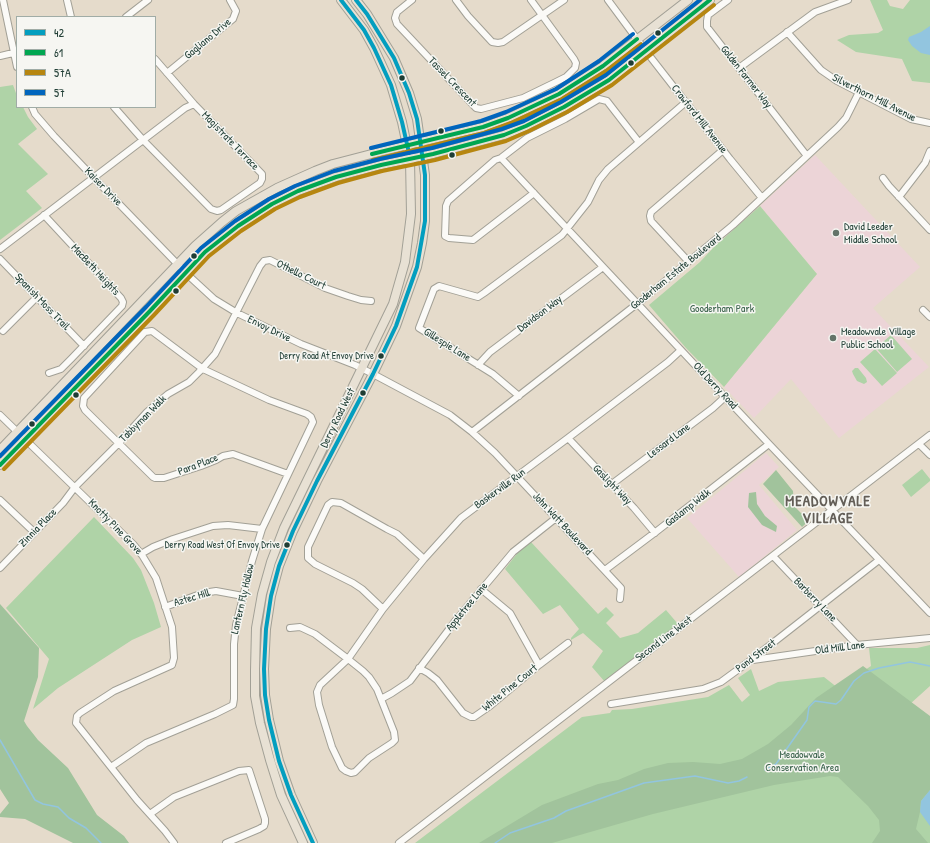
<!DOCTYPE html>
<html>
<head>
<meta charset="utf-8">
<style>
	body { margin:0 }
	#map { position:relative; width:930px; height:843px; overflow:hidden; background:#e5dbcb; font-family:"Patrick Hand",sans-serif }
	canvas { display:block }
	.legend { position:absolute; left:16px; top:16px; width:140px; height:92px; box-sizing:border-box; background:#f6f6f2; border:1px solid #a0aca6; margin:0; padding:5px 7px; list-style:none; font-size:12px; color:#1f3d34 }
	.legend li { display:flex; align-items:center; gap:8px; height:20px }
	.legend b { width:20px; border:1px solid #a0aca6 }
</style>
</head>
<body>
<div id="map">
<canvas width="930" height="843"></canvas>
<ul class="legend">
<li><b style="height:5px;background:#039ebf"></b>42</li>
<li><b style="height:5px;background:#00a651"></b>61</li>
<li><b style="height:5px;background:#b68610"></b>57A</li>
<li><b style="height:5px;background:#0065bd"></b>57</li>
</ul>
</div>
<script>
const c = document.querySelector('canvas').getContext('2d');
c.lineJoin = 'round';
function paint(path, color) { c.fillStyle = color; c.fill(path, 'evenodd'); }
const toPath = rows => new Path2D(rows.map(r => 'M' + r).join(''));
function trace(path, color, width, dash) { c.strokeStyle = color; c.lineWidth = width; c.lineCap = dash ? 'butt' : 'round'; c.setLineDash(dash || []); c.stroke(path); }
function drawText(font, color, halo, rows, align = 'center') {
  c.font = font + ' "Patrick Hand",sans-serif'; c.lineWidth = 3; c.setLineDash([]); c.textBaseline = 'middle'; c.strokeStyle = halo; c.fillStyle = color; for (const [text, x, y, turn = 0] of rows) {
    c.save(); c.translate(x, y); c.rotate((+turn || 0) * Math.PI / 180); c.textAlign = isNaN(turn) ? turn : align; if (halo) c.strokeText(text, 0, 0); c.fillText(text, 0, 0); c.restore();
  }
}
const built = toPath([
	[815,155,920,267,873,308,929,367,839,438,791,379,754,418,724,387,817,274,760,206],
	[766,453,779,467,759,485,797,530,739,577,687,518]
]);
const green = toPath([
	[870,0,887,0,890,6,903,9,910,0,930,0,930,83,912,81,902,59,856,52,837,40,849,35,878,33,883,30],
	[13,85,17,96,17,107,23,107,28,117,37,129,18,144,48,174,26,191,42,208,0,240,0,87],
	[760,206,817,274,724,387,686,348,649,305,700,262,714,247],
	[891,335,912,359,897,372,876,348],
	[875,349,897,373,882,386,860,362],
	[855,368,858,368,866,378,867,382,864,384,857,381,853,374,852,371],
	[922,469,930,479,930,481,911,497,902,485],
	[94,517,133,558,141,570,154,603,161,627,132,640,58,688,33,709,49,659,6,608],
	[530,541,598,614,606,607,614,615,606,623,620,638,638,633,666,610,678,624,605,682,592,667,603,651,583,633,571,640,571,638,579,629,560,605,543,614,505,569,519,551],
	[930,645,930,686,910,704,930,723,930,843,415,843,582,717,610,713,612,710,632,709,708,697,729,685,742,702,750,695,738,678,751,669,759,691,778,682,824,677,838,688,871,666,869,648,917,648]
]);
const forest = toPath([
	[776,470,793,491,794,506,801,513,813,517,802,527,763,484],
	[756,492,757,504,765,516,777,526,776,532,762,525,748,507,749,493],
	[0,604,39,648,38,677,24,721,27,726,38,740,68,768,97,815,124,836,129,843,73,843,25,819,0,817,0,814,9,803,0,789],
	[863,666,930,716,930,790,921,801,920,812,916,829,928,843,872,843,880,831,879,820,868,806,838,777,830,776,774,785,653,814,552,843,479,843,542,805,598,784,618,780,644,769,668,763,693,762,720,764,742,759,768,744,791,725,816,698]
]);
const water = toPath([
	[930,26,930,55,921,53,912,46,908,40,909,37,921,32],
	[930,790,930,826,920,812,921,801]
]);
const stream = toPath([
	[0,740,35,800,43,804,58,807,69,818,86,828,101,843],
	[765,770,776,764,807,720,809,707,815,701,836,704,841,700,854,681,864,673,879,668,910,662,930,666],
	[495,843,510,833,554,818,566,811,644,783,695,776,728,783,739,781,747,777]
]);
const minor = toPath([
	[3,0,17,67],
	[67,0,71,17],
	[412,0,397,12,395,18,397,24,476,108,481,109,523,98,556,82,566,77,575,68,576,63,574,59,531,0],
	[456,0,468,16,492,42,498,43,503,42,564,0],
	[608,0,645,50,730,159,762,198],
	[728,0,708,15,707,21,707,27,807,156],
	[126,17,148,0],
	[787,32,821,70,837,81,911,119,930,123],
	[0,56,17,52],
	[739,68,815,12,848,0],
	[167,73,233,19,236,11,230,0],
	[32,107,35,114,54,136,94,178,189,276,214,299,237,313,301,344,355,365,373,374,450,415,472,432,495,453,525,485,621,588,620,599],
	[114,107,143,140,211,209,217,211,221,210,260,183,262,179,262,174,194,104,155,59],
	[501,158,769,444,930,613],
	[883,178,889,186,930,230],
	[534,193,473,240,449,238,445,236,446,206,448,201,495,160,501,158,527,138,565,119,599,99,607,101,638,141],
	[899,197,925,163,930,151],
	[44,215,121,298,123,302,122,306,71,359,61,369,49,373],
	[0,249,185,108,194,104],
	[0,259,84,346],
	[688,261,651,221,650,216,651,212,723,150],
	[923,310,930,317],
	[3,331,37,297],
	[478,365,490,352,603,267],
	[519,396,493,374,419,328,434,289,439,286,478,297,484,293,562,235,588,202,599,180,608,169,686,102],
	[0,415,133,544,142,555,156,578,172,627,174,658,172,665,114,691,80,713,77,716,76,723,137,800,165,831,174,843],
	[472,432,642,300,733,225,838,127,846,118,859,92],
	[568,438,634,508,655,533],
	[919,444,930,455],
	[612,484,713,408,725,397],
	[0,500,34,532],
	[141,554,153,547,173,539,213,526,228,525,262,529],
	[773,556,857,645],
	[0,568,63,503,75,487,119,443,147,412,168,394,189,382,199,372,215,354,260,266,264,261,270,260,325,288,348,296,361,300,371,301],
	[605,570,657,531,769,444],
	[481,589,510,613,539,665],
	[165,607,203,593,216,591,243,596],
	[383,609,362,589,353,583,315,564,308,558,308,547,328,505,332,502,341,503,387,529,397,534,424,559],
	[290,628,300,627,315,634,348,659,363,671,369,677,377,689,394,732,395,740,392,743,369,758,355,772,351,773,346,771,342,768,332,747,319,705,317,692,320,685,348,659,383,609,424,559,461,518,568,438,668,362,681,350],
	[753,660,857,645,930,638],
	[419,668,428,673,437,680,463,713,471,717,474,717,490,706,539,665,568,643],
	[381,699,392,693,410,681,456,620,513,552,556,518],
	[611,704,703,689,721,682,751,660,879,560],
	[111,767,146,743,215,714,233,705,234,699,234,644,236,625,252,561,262,529,313,422,311,417,307,414,269,400,203,369,152,331,145,332,84,398,83,406,85,410,153,477,155,478,164,478,201,466,216,460,223,456,233,454,288,474],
	[150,814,174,797,239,771,249,770,265,819,265,823,264,826,259,829,226,843],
	[399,843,930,435]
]);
const major = toPath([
	[0,450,195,246,222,222,236,211,277,188,315,171,333,164,383,151,483,127,508,118,559,94,603,66,688,0],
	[0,465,150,311,205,252,238,226,272,204,298,191,336,177,381,165,433,154,504,135,526,126,564,107,609,80,710,0],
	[303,843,281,795,270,760,260,723,255,696,255,670,256,628,262,594,271,562,284,528,393,304,405,262,411,214,410,160,402,122,391,85,374,48,364,30,341,0],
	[313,843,291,795,279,761,269,720,265,695,264,669,266,629,271,596,279,566,293,531,317,481,373,374,396,326,417,267,422,243,425,221,425,175,417,119,409,93,394,58,367,14,356,0]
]);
const bus1 = toPath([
	[341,0,364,30,374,48,391,85,402,122,409,153],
	[313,843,291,795,279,761,269,720,265,695,264,669,266,629,271,596,279,566,293,531,317,481,373,374,396,326,417,267,425,221,425,175,417,119,409,93,394,58,367,14,356,0]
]);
const bus2 = toPath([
	[372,154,483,127,508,118,559,94,603,66,637,39],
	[0,465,150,311,205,252,238,226,272,204,298,191,336,177,381,165,433,154,504,135,526,126,564,107,609,80,710,0]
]);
const bus3 = toPath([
	[373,160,484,133,511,123,562,99,606,71,641,44],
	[4,469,154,315,209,256,241,231,275,209,300,197,338,183,382,171,435,160,506,141,529,131,567,112,612,85,714,5]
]);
const bus4 = toPath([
	[371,148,481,121,506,112,556,89,599,61,633,34],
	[0,456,146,307,201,248,235,221,269,199,295,186,334,171,380,159,432,148,502,129,524,121,561,102,606,75,700,0]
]);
const markers = [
	[658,33,3.5,"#1f3d34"],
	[631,63,3.5,"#1f3d34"],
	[402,78,3.5,"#1f3d34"],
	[441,131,3.5,"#1f3d34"],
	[452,155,3.5,"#1f3d34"],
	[836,233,4,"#647469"],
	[194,256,3.5,"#1f3d34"],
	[176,291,3.5,"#1f3d34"],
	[833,338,4,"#647469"],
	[381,356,3.5,"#1f3d34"],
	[363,393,3.5,"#1f3d34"],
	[76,395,3.5,"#1f3d34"],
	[32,424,3.5,"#1f3d34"],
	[287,545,3.5,"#1f3d34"]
];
const busNames = [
	["Derry Road At Envoy Drive",374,356],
	["Derry Road West Of Envoy Drive",280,545]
];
const streetNames = [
	["Gagliano Drive",208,39,-40],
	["Golden Farmer Way",746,77,52],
	["Tassel Crescent",452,82,46],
	["Silverthorn Mill Avenue",874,98,27],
	["Crawford Mill Avenue",699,119,52],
	["Magistrate Terrace",230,141,46],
	["Kaiser Drive",103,187,46],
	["MacBeth Heights",95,270,47],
	["Gooderham Estate Boulevard",676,272,-39],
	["Othello Court",301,275,26],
	["Spanish Moss Trail",42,302,46],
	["Davidson Way",540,314,-37],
	["Envoy Drive",269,329,26],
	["Gillespie Lane",447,345,32],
	["Old Derry Road",715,386,47],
	["Derry Road West",338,418,-64],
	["Tabbyman Walk",143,419,-45],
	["Lessard Lane",669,441,-37],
	["Para Place",198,465,-21],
	["Gaslight Way",612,485,46],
	["Baskerville Run",500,489,-36],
	["Gaslamp Walk",688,508,-38],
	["John Watt Boulevard",562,524,47],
	["Knotty Pine Grove",115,527,46],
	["Zinnia Place",38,528,-46],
	["Aztec Hill",192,598,-17],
	["Lantern Fly Hollow",243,599,-77],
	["Barberry Lane",815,600,46],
	["Appletree Lane",467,607,-51],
	["Second Line West",664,639,-37],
	["Old Mill Lane",840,648,-7],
	["Pond Street",756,656,-37],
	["White Pine Court",510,688,-39]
];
const poiNames = [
	["David Leeder",844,227],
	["Middle School",844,240],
	["Meadowvale Village",841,332],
	["Public School",841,345]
];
const parkNames = [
	["Gooderham Park",722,309],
	["Meadowvale",802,755],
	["Conservation Area",802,768]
];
const districtNames = [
	["MEADOWVALE",828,502],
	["VILLAGE",828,519]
];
paint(built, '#ecd4d7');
paint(green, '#afd3a7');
paint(forest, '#a1c39c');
paint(water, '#92c5df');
trace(stream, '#92c5df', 1.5);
trace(minor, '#a2a096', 8);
trace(major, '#a2a096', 10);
trace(minor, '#fbfaf7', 6);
trace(major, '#e8e1d4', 8);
trace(bus1, '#039ebf', 4);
trace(bus2, '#00a651', 4);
trace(bus3, '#b68610', 4);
trace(bus4, '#0065bd', 4);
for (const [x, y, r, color] of markers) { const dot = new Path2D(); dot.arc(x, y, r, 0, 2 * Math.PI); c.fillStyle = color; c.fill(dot); trace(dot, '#f6f6f2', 1.5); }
drawText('10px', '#1f3d34', '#f6f6f2', busNames, 'right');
drawText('11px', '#1f3d34', '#f6f6f2', streetNames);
drawText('11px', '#1f3d34', '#f6f6f2', poiNames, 'left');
drawText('11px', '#38614a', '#f6f6f2', parkNames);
c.letterSpacing = '1px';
drawText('bold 15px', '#635e57', '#f6f6f2', districtNames);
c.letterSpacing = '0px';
</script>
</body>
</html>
